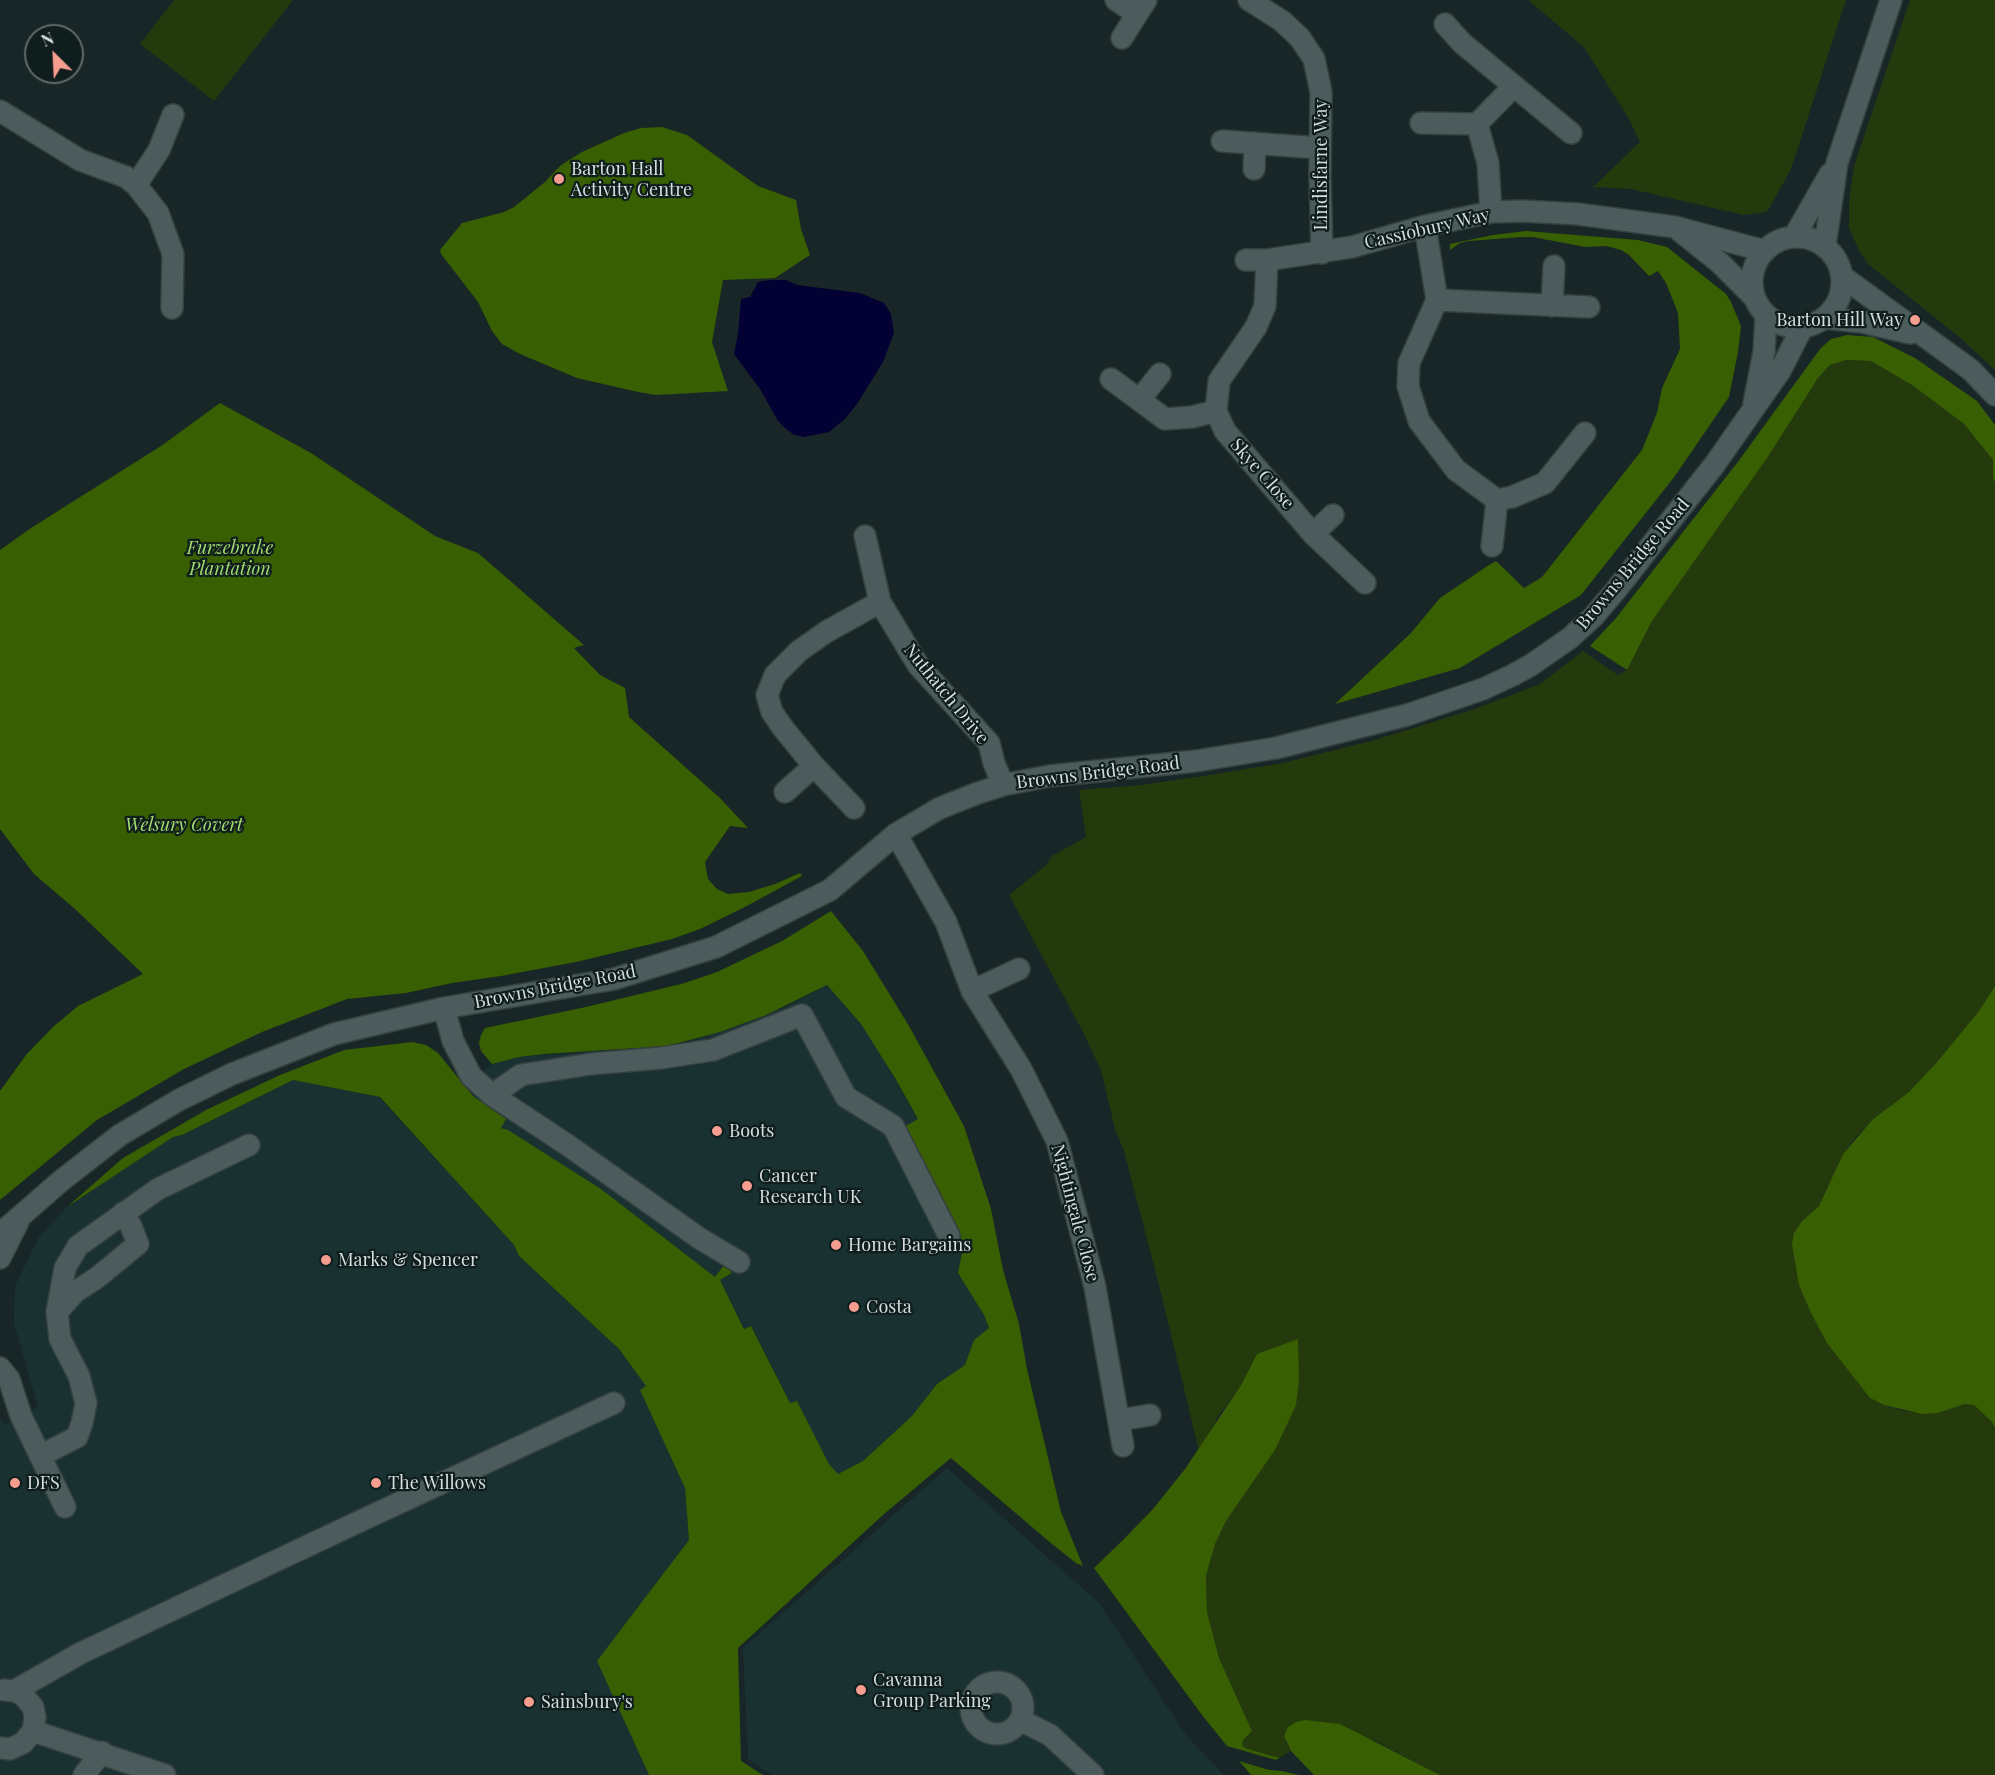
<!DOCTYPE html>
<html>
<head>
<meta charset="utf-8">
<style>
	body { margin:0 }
	#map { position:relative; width:1995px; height:1775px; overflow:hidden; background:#182627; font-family:"Playfair Display",serif }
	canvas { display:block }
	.north { position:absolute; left:24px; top:24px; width:60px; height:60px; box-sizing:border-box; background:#0f1d1d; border:2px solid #5e6a6a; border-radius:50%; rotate:336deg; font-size:16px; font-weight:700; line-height:24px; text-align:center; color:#d5dede }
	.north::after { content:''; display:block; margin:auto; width:21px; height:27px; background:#f59d8f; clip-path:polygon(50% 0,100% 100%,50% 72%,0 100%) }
</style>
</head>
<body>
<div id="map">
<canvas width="1995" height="1775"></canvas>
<div class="north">N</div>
</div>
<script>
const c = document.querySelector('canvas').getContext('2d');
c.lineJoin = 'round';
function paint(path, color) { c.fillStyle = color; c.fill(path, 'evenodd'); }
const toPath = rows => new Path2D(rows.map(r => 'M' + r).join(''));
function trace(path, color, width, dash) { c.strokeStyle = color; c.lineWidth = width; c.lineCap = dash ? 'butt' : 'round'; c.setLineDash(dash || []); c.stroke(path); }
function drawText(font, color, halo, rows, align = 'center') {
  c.font = font + ' "Playfair Display",serif'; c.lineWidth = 4.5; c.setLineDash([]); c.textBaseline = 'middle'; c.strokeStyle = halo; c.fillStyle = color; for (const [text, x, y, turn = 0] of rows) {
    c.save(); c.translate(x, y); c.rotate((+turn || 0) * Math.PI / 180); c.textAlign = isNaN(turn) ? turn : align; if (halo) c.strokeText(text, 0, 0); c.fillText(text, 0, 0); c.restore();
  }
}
const built = toPath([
	[828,985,861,1024,876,1046,918,1120,904,1127,964,1243,958,1273,984,1315,989,1329,974,1340,965,1365,937,1384,913,1416,863,1461,838,1474,829,1464,797,1401,790,1403,752,1326,745,1329,720,1280,732,1274,715,1277,601,1189,500,1127,506,1118,484,1105,463,1087,492,1064,519,1057,667,1046,690,1041,720,1032,789,1005],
	[293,1080,379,1097,514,1245,519,1256,619,1349,647,1387,640,1390,685,1488,689,1540,598,1661,649,1775,0,1775,0,1418,5,1424,38,1407,14,1323,15,1286,39,1237,67,1207,173,1137,182,1135],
	[947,1468,1099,1603,1186,1735,1224,1775,772,1775,748,1759,743,1648]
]);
const green = toPath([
	[174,0,293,0,214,101,140,44],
	[1528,0,1846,0,1791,169,1767,212,1744,215,1631,189,1593,187,1640,142,1629,119,1584,47],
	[1910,0,1995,0,1995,370,1959,337,1868,264,1859,250,1849,228,1849,201,1854,166],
	[1846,360,1871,361,1912,385,1964,424,1993,460,1993,478,1995,483,1995,986,1979,1011,1937,1062,1909,1092,1873,1119,1856,1137,1843,1154,1819,1206,1802,1221,1794,1233,1870,1398,1884,1405,1904,1411,1938,1413,1965,1404,1974,1405,1992,1422,1995,1428,1995,1775,1440,1775,1373,1740,1285,1741,1291,1751,1276,1760,1270,1755,1245,1748,1242,1745,1243,1740,1252,1731,1219,1658,1207,1612,1206,1576,1215,1544,1226,1521,1275,1450,1257,1354,1241,1385,1219,1415,1199,1451,1160,1289,1124,1151,1115,1129,1101,1070,1082,1030,1009,895,1046,865,1052,856,1086,837,1079,790,1141,785,1203,776,1283,763,1371,741,1472,710,1540,684,1583,651,1618,675,1627,670,1652,621,1818,378,1830,365]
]);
const forest = toPath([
	[662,127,687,135,758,186,796,200,801,229,810,255,775,278,723,280,712,342,728,391,656,395,638,392,577,378,520,354,502,344,492,331,478,302,441,254,440,250,462,223,504,212,514,207,545,182,561,165,582,152,624,133,641,128],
	[1526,231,1638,240,1667,247,1726,294,1731,302,1741,326,1738,352,1729,397,1675,476,1581,595,1460,668,1335,704,1411,633,1440,598,1489,565,1496,561,1524,588,1542,577,1642,450,1657,413,1662,388,1680,349,1678,313,1666,283,1658,271,1649,276,1629,255,1621,250,1606,246,1585,247,1533,237,1522,237,1469,241,1460,243,1450,250,1450,244,1493,235],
	[1847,335,1873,337,1915,358,1977,401,1995,425,1995,483,1993,478,1993,460,1964,424,1912,385,1871,361,1846,360,1830,365,1818,378,1767,458,1652,621,1627,670,1590,646,1616,618,1740,459,1820,349,1831,339],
	[220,403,311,453,435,536,478,553,584,645,574,648,600,675,625,688,629,717,720,798,748,828,730,826,705,862,708,879,717,889,728,894,749,892,775,884,800,873,802,876,743,908,700,929,672,939,576,962,501,976,452,983,406,993,347,999,262,1032,184,1069,97,1120,0,1200,0,1091,26,1055,53,1027,78,1006,143,974,75,909,34,874,0,829,0,550,31,528,161,446],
	[831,911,863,951,909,1026,964,1126,991,1209,1003,1270,1019,1324,1027,1369,1061,1512,1083,1566,1076,1563,1052,1544,951,1458,884,1514,738,1648,741,1761,763,1775,649,1775,597,1661,689,1540,685,1488,640,1390,646,1386,619,1349,519,1256,514,1245,380,1097,293,1080,182,1135,173,1137,67,1207,123,1158,206,1110,280,1075,344,1050,412,1042,426,1045,438,1053,473,1096,506,1119,501,1128,508,1130,601,1189,715,1277,724,1265,732,1273,720,1280,744,1329,751,1326,790,1403,797,1401,829,1464,838,1474,863,1461,912,1416,937,1384,965,1365,974,1340,989,1328,984,1315,958,1273,964,1243,938,1198,904,1127,918,1119,895,1078,861,1024,827,985,766,1015,720,1032,667,1046,545,1054,519,1057,492,1064,481,1051,479,1043,481,1035,485,1028,586,1007,685,983,717,972,782,941],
	[1995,986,1995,1428,1992,1422,1974,1405,1965,1404,1938,1413,1922,1414,1884,1405,1870,1398,1827,1343,1811,1313,1799,1285,1792,1244,1794,1233,1802,1221,1819,1206,1843,1154,1873,1119,1909,1092,1937,1062,1979,1011],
	[1298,1339,1299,1379,1296,1405,1275,1450,1226,1521,1215,1544,1206,1576,1207,1612,1219,1658,1252,1731,1243,1740,1242,1745,1245,1748,1279,1758,1276,1760,1227,1746,1202,1715,1094,1568,1123,1540,1153,1509,1185,1469,1241,1385,1257,1354],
	[1305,1720,1340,1724,1440,1775,1314,1775,1291,1751,1284,1736,1288,1727,1296,1722],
	[1239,1761,1269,1770,1282,1771,1299,1775,1251,1775]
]);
const water = toPath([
	[770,280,786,280,797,285,860,293,884,303,891,314,894,333,883,362,857,404,845,419,829,432,804,437,794,435,785,428,778,421,760,389,734,354,738,334,741,299,750,297,758,282]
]);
const minor = toPath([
	[1116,0,1137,14,1146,0],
	[1249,0,1282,21,1300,38,1314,59,1321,92,1320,175,1322,253],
	[1445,24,1462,43,1514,86,1477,124,1488,163,1491,212],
	[1122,38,1137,14],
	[1514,86,1571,133],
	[0,111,80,160,126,177,136,185,158,213,173,254,172,308],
	[1421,123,1477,124],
	[1222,141,1320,148],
	[1254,169,1255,143],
	[136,185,159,150,173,115],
	[1425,226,1437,300,1409,363,1408,386,1419,421,1456,470,1497,500,1512,497,1545,483,1585,433],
	[1680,231,1720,263,1754,297],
	[1794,237,1830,174],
	'1752 282a45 45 0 1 1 90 0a45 45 0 1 1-90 0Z',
	[1825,246,1837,163,1891,0],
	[1246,260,1267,260],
	[1843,277,1971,370,1995,395],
	[1437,300,1589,307],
	[1552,306,1554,266],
	[1825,318,1862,322,1910,333],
	[1111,379,1165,419,1192,417,1216,411],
	[1140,399,1160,374],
	[1754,403,1764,352,1766,315],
	[1313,534,1333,515],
	[865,536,880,602,918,665,989,743,994,763,1003,785],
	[1492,546,1497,500],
	[1365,583,1313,534,1225,431,1216,411,1219,381,1256,327,1265,306,1267,260,1352,247,1425,226,1491,212,1522,211,1578,214,1675,227,1765,251],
	[785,792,814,766],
	[854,808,814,766,783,728,772,712,767,695,775,675,799,651,826,632,880,602],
	[896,834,946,922,972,991,1021,1069,1057,1141,1095,1287,1123,1446],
	[972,991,1019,969],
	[444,1008,453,1041,471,1076,492,1095,569,1146,699,1238,739,1262],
	[492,1095,521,1075,591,1064,661,1058,713,1050,802,1015,846,1097,893,1126,949,1236],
	[0,1234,62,1180,120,1135,179,1100,232,1074,334,1034,444,1008,614,979,716,947,830,890,896,834,940,808,978,793,1003,785,1049,776,1196,761,1276,748,1407,715,1483,689,1513,675,1531,665,1570,638,1593,617,1616,590,1715,464,1780,371,1802,328],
	[0,1258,18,1222],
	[57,1312,75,1292,98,1277,138,1244,131,1226,123,1213],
	[0,1368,9,1379,21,1416,65,1507],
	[1119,1420,1150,1415],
	[40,1456,77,1437,82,1423,86,1403,79,1376,60,1339,57,1312,65,1268,78,1246,158,1189,249,1145],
	'971 1708a26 26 0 1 1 52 0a26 26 0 1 1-52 0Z',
	[14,1691,81,1653,356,1523,614,1403],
	[1020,1720,1050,1735,1093,1775],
	[33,1731,165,1775],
	[0,1748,10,1749,23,1743,33,1731,35,1717,33,1707,23,1695,14,1691,4,1690],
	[84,1775,102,1752]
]);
const markers = [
	[559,179,6,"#f59d8f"],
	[1915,320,6,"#f59d8f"],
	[717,1131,6,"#f59d8f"],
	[747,1186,6,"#f59d8f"],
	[836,1245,6,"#f59d8f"],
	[326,1260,6,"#f59d8f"],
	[854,1307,6,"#f59d8f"],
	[15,1483,6,"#f59d8f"],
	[376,1483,6,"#f59d8f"],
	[861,1690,6,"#f59d8f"],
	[529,1702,6,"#f59d8f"]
];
const streetNames = [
	["Lindisfarne Way",1321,165,-90],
	["Cassiobury Way",1427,229,-13],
	["Skye Close",1262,474,49],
	["Browns Bridge Road",1633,564,-50],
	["Nuthatch Drive",946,694,51],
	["Browns Bridge Road",1098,773,-7],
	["Browns Bridge Road",555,987,-11],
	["Nightingale Close",1075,1213,75]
];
const poiNames = [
	["Barton Hall",571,169],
	["Activity Centre",571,190],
	["Barton Hill Way",1903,320,"right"],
	["Boots",729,1131],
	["Cancer",759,1176],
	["Research UK",759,1197],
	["Home Bargains",848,1245],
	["Marks & Spencer",338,1260],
	["Costa",866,1307],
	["DFS",27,1483],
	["The Willows",388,1483],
	["Cavanna",873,1680],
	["Group Parking",873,1701],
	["Sainsbury's",541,1702]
];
const parkNames = [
	["Furzebrake",230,548],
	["Plantation",230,569],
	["Welsury Covert",184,825]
];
paint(built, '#1a3132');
paint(green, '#243a0d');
paint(forest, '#385f01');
paint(water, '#030133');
trace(minor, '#354141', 24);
trace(minor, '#4c5b5c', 21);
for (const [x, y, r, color] of markers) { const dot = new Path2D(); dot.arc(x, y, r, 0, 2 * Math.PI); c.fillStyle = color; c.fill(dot); trace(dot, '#0f1d1d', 2); }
drawText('18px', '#d5dede', '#0f1d1d', streetNames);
drawText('18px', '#d5dede', '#0f1d1d', poiNames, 'left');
drawText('italic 18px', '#a2dc70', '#0f1d1d', parkNames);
</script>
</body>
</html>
